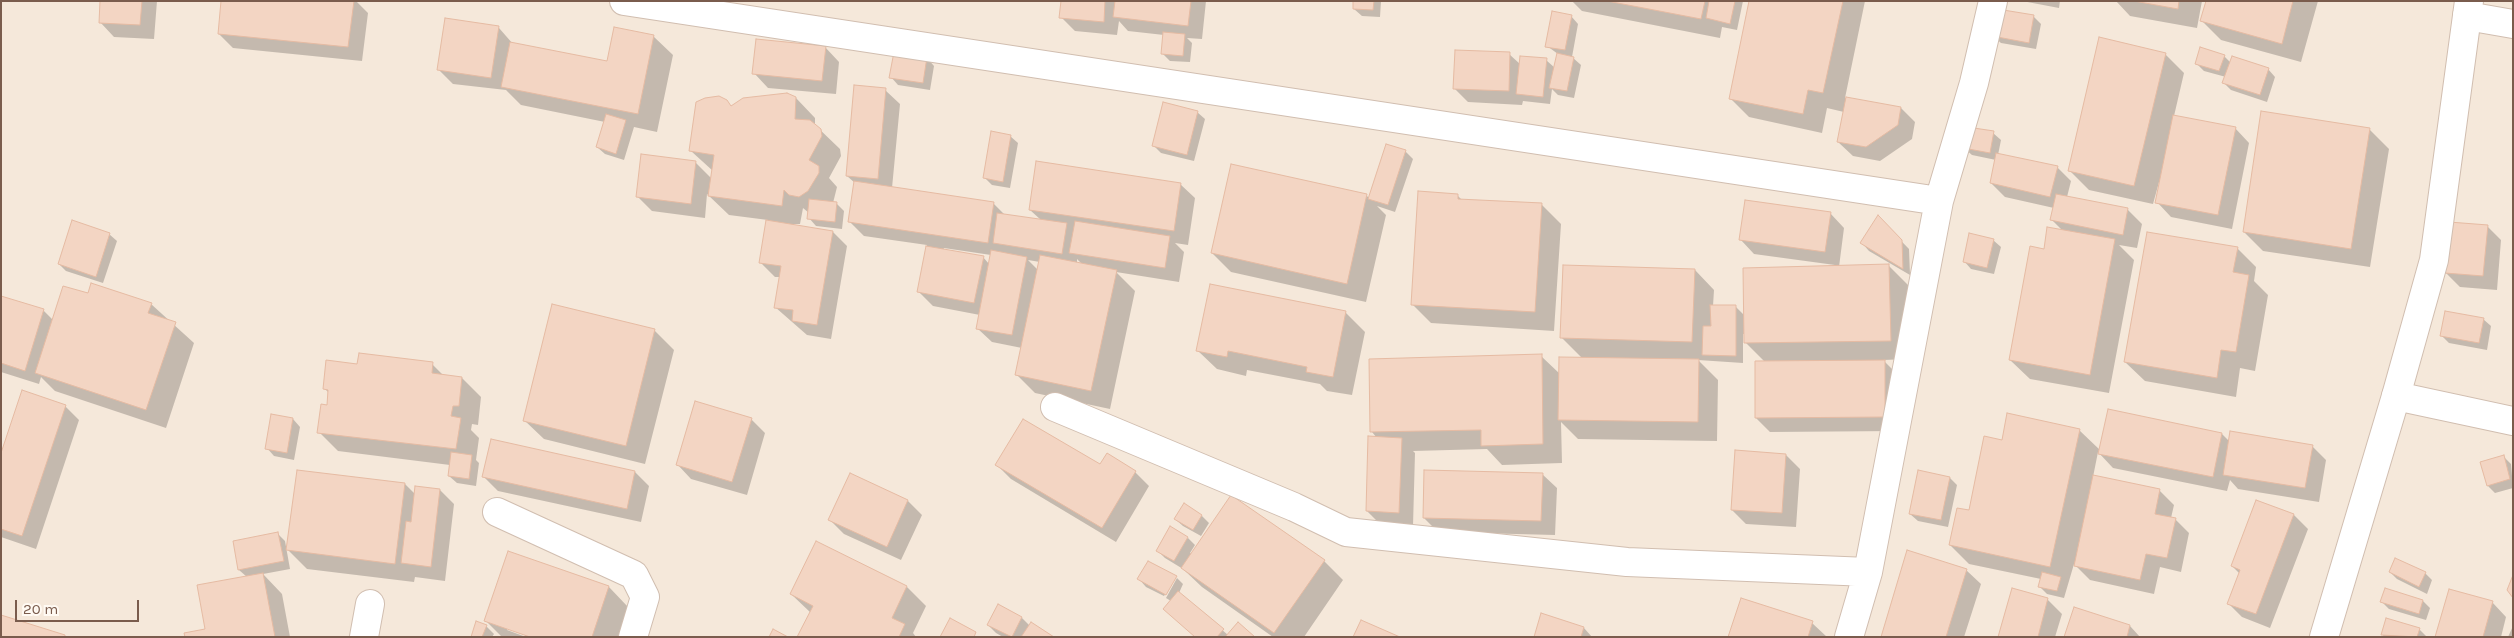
<!DOCTYPE html>
<html>
<head>
<meta charset="utf-8">
<style>
	body { margin:0 }
	#map { position:relative; width:2514px; height:638px; overflow:hidden; background:#fdf6ec; font-family:Karla,sans-serif }
	canvas { display:block }
	.frame { position:absolute; inset:0; border:2px solid #7a5c4d; pointer-events:none }
	.scale { position:absolute; left:15px; top:600px; width:124px; height:22px; box-sizing:border-box; border:2px solid #7a5c4d; border-top:0; padding-left:6px; font-size:15px; line-height:18px; white-space:nowrap; color:#7a5c4d; -webkit-text-stroke:4px #fffaf3; paint-order:stroke }
</style>
</head>
<body>
<div id="map">
<canvas width="2514" height="638"></canvas>
<div class="frame"></div>
<div class="scale">20 m</div>
</div>
<script>
const c = document.querySelector('canvas').getContext('2d');
c.lineJoin = 'round';
function paint(path, color) { c.fillStyle = color; c.fill(path, 'evenodd'); }
const toPath = rows => new Path2D(rows.map(r => 'M' + r).join(''));
function trace(path, color, width, dash) { c.strokeStyle = color; c.lineWidth = width; c.lineCap = dash ? 'butt' : 'round'; c.setLineDash(dash || []); c.stroke(path); }
const residential = toPath([
	[1,1,2513,1,2513,637,1,637]
]);
const shadow = toPath([
	[102,1,157,1,154,39,114,37,100,22],
	[223,1,356,1,368,13,362,61,233,48,219,34],
	[1062,1,1206,1,1202,39,1187,38,1192,43,1190,62,1170,61,1163,54,1164,35,1128,31,1119,21,1117,35,1075,31,1061,17],
	[1355,1,1381,1,1380,17,1362,16,1354,9],
	[1572,1,1743,1,1737,30,1722,27,1720,38,1582,11],
	[1751,1,1865,1,1845,98,1901,108,1915,122,1912,139,1880,161,1853,156,1838,142,1844,112,1827,108,1822,133,1749,117,1730,98],
	[2022,1,2060,1,2059,8],
	[2116,1,2202,1,2197,28,2130,16],
	[2207,1,2318,1,2301,62,2221,40,2202,21],
	[1571,16,1578,24,1572,57,1581,65,1574,98,1558,95,1552,89,1550,104,1523,101,1522,105,1468,102,1454,88,1509,54,1520,64,1546,60,1555,68,1558,54,1547,46],
	[2033,16,2041,24,2036,49,2001,43,1993,36],
	[499,28,513,44,608,63,653,36,673,55,657,132,634,127,624,160,605,154,597,147,605,122,521,105,506,90,453,84,439,70],
	[825,47,839,62,836,94,768,88,754,73],
	[2165,54,2184,73,2174,116,2235,128,2249,143,2232,229,2171,217,2157,202,2161,182,2159,182,2153,204,2089,190,2069,170],
	[2224,56,2231,63,2268,69,2275,77,2267,102,2231,90,2224,83,2226,77,2204,71,2197,64],
	[927,58,934,66,930,90,898,85,891,77],
	[885,90,900,104,892,188,993,203,1005,215,1041,220,1030,210,1180,184,1195,198,1188,245,1175,243,1184,252,1179,282,1116,272,1135,291,1110,409,1035,393,1016,374,1022,348,992,342,977,328,980,315,933,306,919,292,927,245,864,236,849,221,855,183,847,176],
	[944,248,991,255,989,264,983,257,943,250],
	[1077,259,1083,265,1077,263],
	[1028,260,1040,262,1038,270],
	[796,98,815,118,815,125,840,149,841,156,829,178,837,187,833,203,836,203,844,211,842,229,816,226,809,218,809,213,803,208,800,224,794,224,794,226,833,232,847,246,831,339,807,335,775,307,780,277,775,277,760,262,768,220,729,215,707,194,705,218,652,211,638,197,695,162,712,179,713,171,691,151,732,107],
	[1197,112,1205,119,1194,161,1161,153,1153,145],
	[2370,130,2389,149,2370,267,2263,251,2244,232],
	[1993,133,2001,140,1998,155,2057,167,2071,181,2067,197,2128,210,2142,224,2137,248,2119,245,2134,260,2109,393,2030,379,2010,360,2045,250,2063,231,2052,220,2054,208,2005,197,1991,183,1996,160,1972,155,1964,148],
	[1010,136,1018,143,1010,188,992,185,985,178],
	[1405,151,1413,159,1395,212,1377,206,1386,215,1366,302,1231,272,1212,253,1367,196,1369,198],
	[1457,195,1462,200,1542,205,1561,224,1554,331,1431,323,1412,304],
	[1830,213,1844,228,1839,267,1889,266,1908,285,1909,359,1883,360,1899,376,1898,431,1770,432,1756,418,1765,362,1745,342,1745,334,1743,334,1743,363,1698,360,1718,380,1717,441,1578,439,1561,422,1562,463,1502,465,1487,449,1413,451,1415,453,1413,526,1381,525,1367,511,1377,438,1372,432,1541,356,1560,374,1582,358,1562,338,1695,270,1714,290,1713,306,1735,306,1745,316,1835,265,1754,254,1740,239],
	[1878,217,1909,249,1910,275,1869,251,1862,243],
	[2487,226,2501,240,2497,290,2460,287,2446,273],
	[109,234,117,241,103,283,66,271,59,264],
	[1993,240,2001,247,1994,274,1971,269,1964,261],
	[2237,248,2256,267,2254,281,2268,295,2255,371,2240,368,2236,397,2145,381,2125,362],
	[88,295,151,304,194,343,166,428,55,391,41,377,39,384,1,372,1,297,43,310,53,320],
	[1345,312,1365,332,1352,395,1327,391,1320,384,1247,370,1246,376,1217,369,1197,350],
	[2483,319,2491,326,2487,350,2449,343,2442,336],
	[654,330,674,350,645,464,544,439,524,420],
	[432,364,444,376,462,378,481,397,478,425,472,424,471,430,479,438,476,460,479,463,476,486,457,483,449,476,450,465,338,451,319,432,328,406,329,393,325,389,359,366],
	[65,406,79,420,36,549,1,537,1,457],
	[293,419,300,427,294,460,274,456,267,448],
	[751,419,765,433,747,495,691,479,677,464],
	[2079,430,2100,450,2222,434,2230,442,2312,446,2326,460,2319,502,2238,489,2230,480,2227,491,2113,468,2098,452,2093,477,2159,490,2174,505,2171,518,2175,519,2189,533,2181,572,2160,567,2154,594,2090,580,2074,564,2064,598,2047,594,2039,586,2041,579,1969,564,1950,545,1970,512,2003,441],
	[1786,455,1800,469,1796,527,1746,524,1732,510],
	[2504,457,2511,464,2513,488,2495,493,2488,486],
	[997,465,1101,465,1135,472,1149,486,1116,542,1011,479],
	[298,471,405,484,416,495,440,490,454,504,445,581,415,577,414,582,307,569,288,550],
	[635,472,649,486,641,522,498,491,484,477],
	[1542,474,1557,488,1555,535,1438,532,1424,518],
	[1950,478,1957,485,1948,527,1918,521,1910,514],
	[908,501,922,515,901,560,844,534,830,520],
	[2257,501,2294,515,2308,529,2270,628,2242,617,2228,603,2240,574,2232,566],
	[1202,516,1209,523,1201,536,1183,526,1175,519],
	[278,534,285,541,290,569,263,574,282,594,290,637,186,637,206,630,247,577,239,570],
	[1188,538,1195,545,1190,553,1192,554,1324,561,1343,580,1304,637,1273,637,1202,587,1183,569,1165,558,1158,551],
	[509,553,609,587,628,607,618,637,534,637,507,628,507,630,526,637,502,637,486,621],
	[1966,570,1981,584,1964,637,1882,637],
	[2390,572,2425,573,2432,580,2427,594,2397,579],
	[1176,577,1164,596,1146,587,1139,579],
	[1177,578,1183,584,1179,593,1228,635,1253,637,1196,637,1171,601,1166,598],
	[907,587,926,606,913,633,916,637,799,637,811,613,791,594],
	[2047,599,2062,614,2055,637,2000,637],
	[2423,601,2430,608,2426,620,2389,609,2382,602],
	[2492,602,2506,617,2501,637,2437,637],
	[998,606,1022,618,1030,626,1052,637,1003,637,996,633,988,625],
	[1542,615,1584,628,1592,637,1535,637],
	[2387,620,2419,629,2427,637,2384,637,2383,635],
	[1812,623,1827,637,1729,637],
	[486,626,494,634,492,637,472,636],
	[2130,626,2140,637,2066,637],
	[2513,626,2513,637,2508,637]
]);
const building = toPath([
	[100,1,142,1,140,25,99,23,100,1],
	[221,1,354,1,348,47,218,34,221,1],
	[1061,1,1105,1,1104,22,1059,18,1061,1],
	[1115,1,1191,1,1188,26,1113,17,1115,1],
	[1353,1,1374,1,1373,10,1353,9,1353,1],
	[1607,1,1705,1,1701,19,1607,1],
	[1709,1,1735,1,1730,24,1706,18,1709,1],
	[1749,1,1843,1,1823,93,1808,90,1803,114,1729,99,1749,1],
	[2134,1,2179,1,2178,9,2134,1],
	[2206,1,2293,1,2282,44,2200,21,2206,1],
	[1997,9,2034,15,2029,43,1992,36,1997,9],
	[1552,11,1572,15,1565,50,1545,47,1552,11],
	[445,18,499,26,491,78,437,70,445,18],
	[614,27,654,35,638,114,501,87,510,42,607,61,614,27],
	[1163,32,1185,34,1183,56,1161,54,1163,32],
	[2099,37,2166,53,2134,186,2068,171,2099,37],
	[756,39,826,46,822,81,752,74,756,39],
	[2200,47,2225,55,2219,71,2195,64,2200,47],
	[1455,50,1510,52,1509,91,1453,89,1455,50],
	[894,52,927,57,923,83,889,78,894,52],
	[1557,53,1574,57,1567,91,1549,88,1557,53],
	[1520,56,1547,58,1543,97,1516,94,1520,56],
	[2232,56,2269,68,2260,95,2222,83,2232,56],
	[854,85,886,88,878,179,846,176,854,85],
	[787,93,796,97,795,119,810,120,821,129,822,136,809,160,819,166,819,173,808,191,799,197,789,195,784,190,782,206,708,196,714,155,689,151,696,102,705,98,719,96,727,100,731,106,743,98,787,93],
	[1846,97,1901,107,1898,125,1866,147,1837,142,1846,97],
	[1163,102,1198,111,1187,155,1152,146,1163,102],
	[2261,111,2370,128,2351,249,2243,232,2261,111],
	[606,114,626,120,616,154,596,147,606,114],
	[2173,115,2236,127,2218,215,2155,203,2173,115],
	[1967,127,1994,131,1990,153,1963,148,1967,127],
	[991,131,1011,135,1003,182,983,178,991,131],
	[1386,144,1406,150,1388,205,1368,199,1386,144],
	[1996,153,2058,166,2050,197,1990,183,1996,153],
	[641,154,696,161,691,204,636,197,641,154],
	[1036,161,1181,183,1174,231,1029,210,1036,161],
	[1231,164,1367,194,1347,284,1211,253,1231,164],
	[854,181,994,202,988,243,848,222,854,181],
	[1418,191,1458,194,1458,199,1542,203,1535,312,1411,305,1418,191],
	[2056,194,2128,208,2123,235,2050,220,2056,194],
	[809,199,837,202,835,222,807,219,809,199],
	[1745,200,1831,212,1825,252,1739,240,1745,200],
	[997,213,1067,223,1062,254,993,243,997,213],
	[1878,215,1902,240,1903,269,1860,243,1878,215],
	[72,220,110,233,96,277,58,264,72,220],
	[766,220,833,231,817,325,792,321,793,310,774,308,781,266,759,263,766,220],
	[1075,221,1170,236,1165,268,1069,253,1075,221],
	[2449,222,2488,225,2483,276,2445,273,2449,222],
	[2047,227,2115,239,2090,375,2009,360,2030,246,2044,249,2047,227],
	[2147,232,2238,247,2233,272,2249,275,2236,352,2221,350,2217,378,2124,362,2147,232],
	[1969,233,1994,239,1987,268,1963,262,1969,233],
	[926,246,984,256,974,303,917,292,926,246],
	[991,250,1027,257,1012,335,976,329,991,250],
	[1040,255,1117,270,1091,391,1015,375,1040,255],
	[1889,264,1891,341,1744,343,1743,268,1889,264],
	[1563,265,1695,269,1692,342,1560,338,1563,265],
	[91,283,152,303,148,313,176,322,146,410,35,373,63,286,88,293,91,283],
	[1210,284,1346,311,1333,377,1306,372,1307,367,1228,351,1227,357,1196,351,1210,284],
	[1,296,44,309,25,371,1,363,1,296],
	[552,304,655,329,626,446,523,421,552,304],
	[1710,305,1736,305,1736,356,1702,355,1703,326,1711,326,1710,305],
	[2445,311,2484,318,2479,343,2440,336,2445,311],
	[359,353,433,362,432,373,462,377,459,406,453,406,451,416,461,418,456,449,317,433,321,404,327,405,328,390,323,389,326,360,357,364,359,353],
	[1542,354,1543,444,1481,446,1481,430,1370,432,1369,359,1542,354],
	[1559,357,1699,359,1698,422,1558,420,1559,357],
	[1885,360,1885,417,1755,418,1755,361,1885,360],
	[22,390,66,405,22,536,1,529,1,453,22,390],
	[695,401,752,418,732,482,676,465,695,401],
	[2108,409,2222,433,2213,477,2098,454,2108,409],
	[2007,413,2080,429,2050,567,1949,545,1957,508,1969,510,1984,436,2002,440,2007,413],
	[271,414,293,418,287,453,265,449,271,414],
	[1023,419,1100,464,1107,453,1136,471,1102,528,995,465,1023,419],
	[2230,431,2313,445,2305,488,2223,475,2230,431],
	[1368,436,1402,438,1399,513,1366,511,1368,436],
	[491,439,635,471,627,509,482,477,491,439],
	[1735,450,1786,454,1782,513,1731,510,1735,450],
	[451,452,472,455,469,479,448,476,451,452],
	[2504,455,2510,479,2487,486,2480,462,2504,455],
	[297,470,405,483,395,564,286,550,297,470],
	[1424,470,1543,473,1541,521,1423,518,1424,470],
	[1918,470,1950,477,1941,520,1909,514,1918,470],
	[850,473,908,500,887,547,828,520,850,473],
	[2093,475,2160,489,2155,514,2176,518,2167,558,2146,554,2140,580,2074,566,2093,475],
	[415,486,440,489,431,567,401,563,406,521,411,522,415,486],
	[1231,495,1325,560,1274,633,1181,568,1231,495],
	[2256,500,2294,514,2256,614,2227,604,2240,570,2231,566,2256,500],
	[1184,503,1202,515,1193,530,1174,519,1184,503],
	[1170,526,1188,537,1174,561,1156,551,1170,526],
	[278,532,284,561,238,570,233,541,278,532],
	[816,541,907,586,892,618,905,624,899,637,797,637,813,606,790,594,816,541],
	[1907,550,1967,569,1946,637,1881,637,1907,550],
	[508,551,609,586,592,637,530,637,484,621,508,551],
	[2395,558,2426,572,2419,587,2389,572,2395,558],
	[1148,561,1177,576,1166,595,1137,579,1148,561],
	[2042,572,2061,577,2057,591,2038,587,2042,572],
	[263,573,275,637,185,637,184,633,205,629,197,585,263,573],
	[2513,575,2513,598,2507,590,2513,575],
	[2012,588,2048,598,2038,637,1998,637,2012,588],
	[2385,588,2423,600,2419,614,2380,602,2385,588],
	[2449,589,2493,601,2483,637,2435,637,2449,589],
	[1178,591,1224,629,1217,637,1195,637,1163,609,1178,591],
	[1741,598,1813,621,1808,637,1728,637,1741,598],
	[998,604,1022,617,1012,637,987,625,998,604],
	[2074,607,2130,625,2127,637,2064,637,2074,607],
	[1541,613,1584,627,1581,637,1534,637,1541,613],
	[1,615,65,635,65,637,1,637,1,615],
	[950,618,976,632,974,637,940,637,950,618],
	[2386,618,2420,628,2417,637,2381,635,2386,618],
	[1361,620,1400,637,1353,637,1361,620],
	[476,621,487,625,482,637,471,637,476,621],
	[1031,622,1054,637,1021,637,1031,622],
	[1238,622,1255,637,1225,637,1238,622],
	[773,629,788,637,769,637,773,629]
]);
const minor = toPath([
	[624,1,1939,201],
	[2467,16,2513,24],
	[2396,396,2513,421],
	[1055,407,1294,507,1346,532,1627,562,1868,572],
	[497,512,634,575,645,597,633,637],
	[364,637,370,604],
	[1849,637,1868,572,1939,201,1974,83,1993,1]
]);
const tertiary = toPath([
	[2324,637,2396,396,2434,260,2469,1]
]);
paint(residential, '#f5e8da');
paint(shadow, '#0003');
paint(building, '#f3d5c3');
trace(building, '#e6bba3', 1);
trace(minor, '#d1beb0', 30);
trace(tertiary, '#d1beb0', 30);
trace(minor, '#fff', 28);
trace(tertiary, '#fff', 28);
</script>
</body>
</html>
